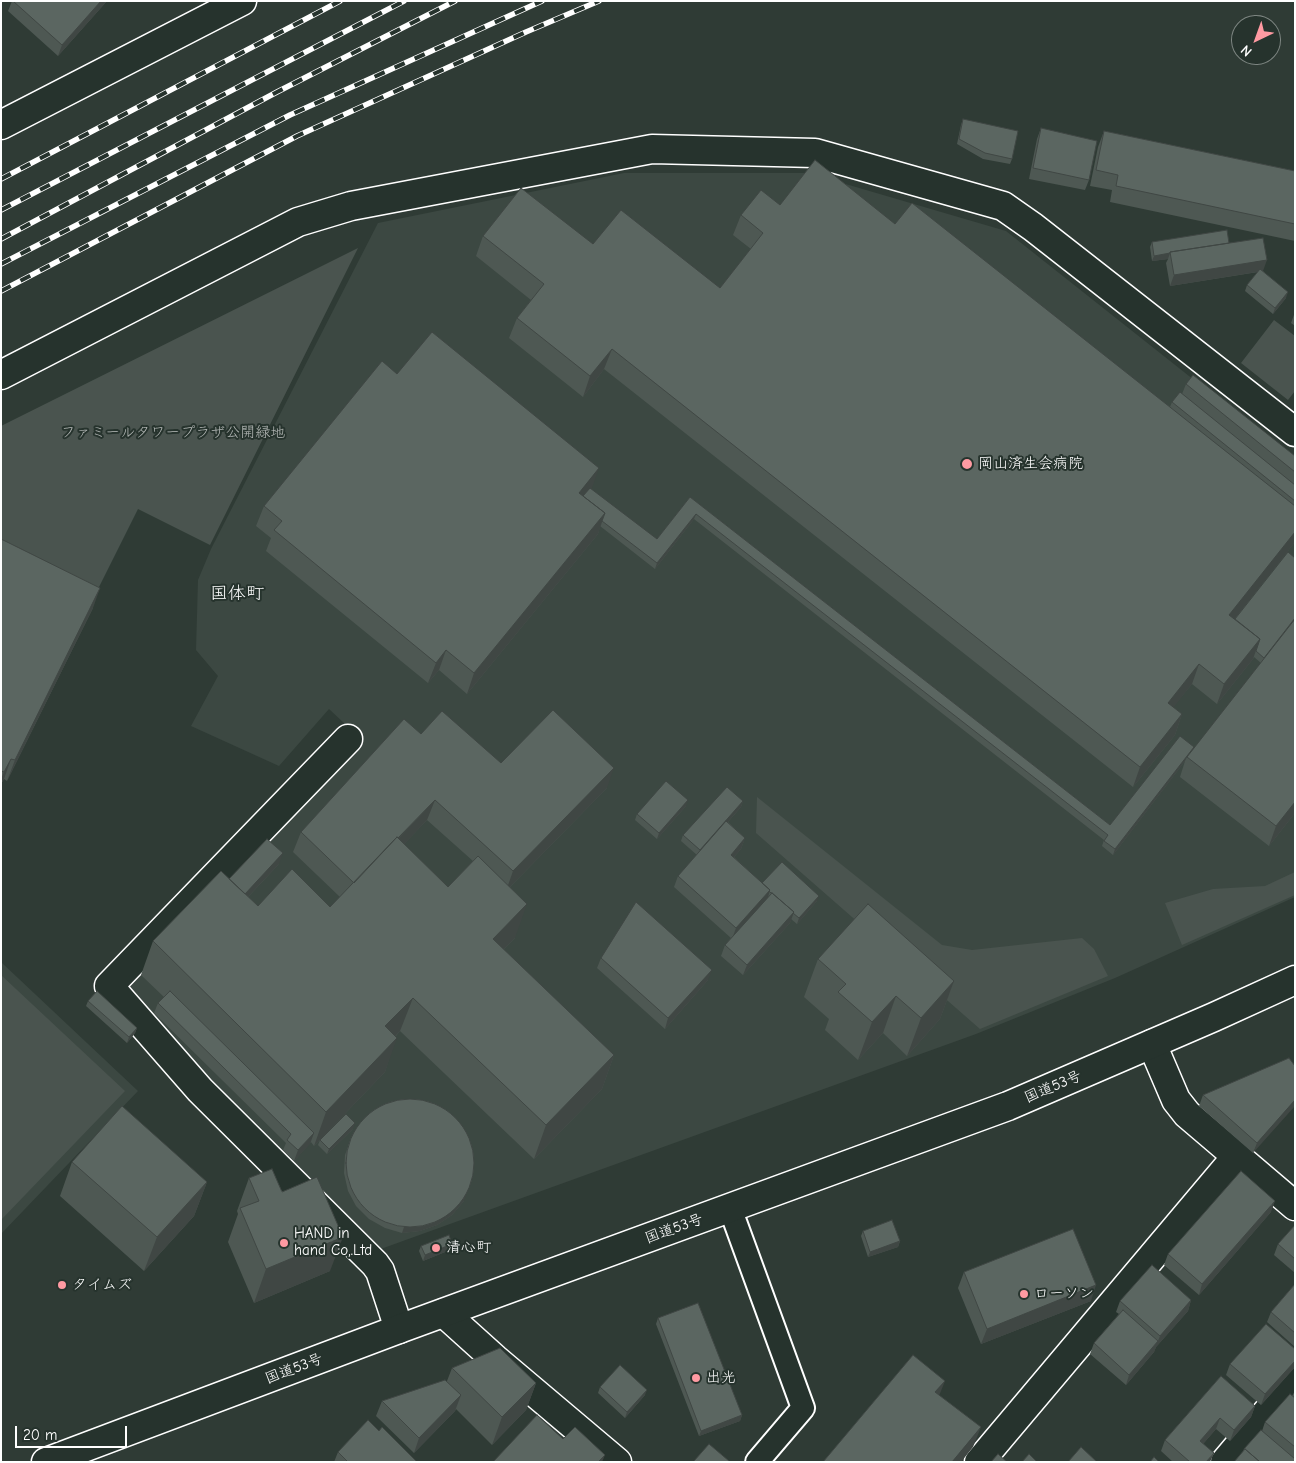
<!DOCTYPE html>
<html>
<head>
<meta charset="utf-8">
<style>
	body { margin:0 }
	#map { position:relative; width:1296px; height:1463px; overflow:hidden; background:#2f3b35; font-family:"Comic Neue",sans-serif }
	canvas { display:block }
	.frame { position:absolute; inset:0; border:2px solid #fff; pointer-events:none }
	.north { position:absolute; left:1231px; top:15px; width:50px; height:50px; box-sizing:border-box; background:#26332d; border:1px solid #7d8581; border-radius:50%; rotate:222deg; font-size:14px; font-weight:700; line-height:20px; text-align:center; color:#fff }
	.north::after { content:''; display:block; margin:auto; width:18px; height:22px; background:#ff9aa2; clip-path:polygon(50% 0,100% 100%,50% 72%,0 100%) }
	.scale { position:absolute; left:15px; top:1426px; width:112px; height:22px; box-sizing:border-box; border:2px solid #fff; border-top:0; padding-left:6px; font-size:15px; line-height:18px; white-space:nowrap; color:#fff; -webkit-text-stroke:4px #26332d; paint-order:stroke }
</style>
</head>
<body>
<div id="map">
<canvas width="1296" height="1463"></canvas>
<div class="frame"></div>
<div class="north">N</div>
<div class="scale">20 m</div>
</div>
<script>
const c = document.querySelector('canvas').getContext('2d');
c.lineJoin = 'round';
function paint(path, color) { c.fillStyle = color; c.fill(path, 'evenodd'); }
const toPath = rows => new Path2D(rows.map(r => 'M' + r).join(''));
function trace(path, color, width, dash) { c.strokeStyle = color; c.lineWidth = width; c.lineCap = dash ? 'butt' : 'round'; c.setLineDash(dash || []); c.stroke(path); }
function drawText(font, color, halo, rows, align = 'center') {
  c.font = font + ' "Comic Neue","Klee One",sans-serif'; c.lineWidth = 4; c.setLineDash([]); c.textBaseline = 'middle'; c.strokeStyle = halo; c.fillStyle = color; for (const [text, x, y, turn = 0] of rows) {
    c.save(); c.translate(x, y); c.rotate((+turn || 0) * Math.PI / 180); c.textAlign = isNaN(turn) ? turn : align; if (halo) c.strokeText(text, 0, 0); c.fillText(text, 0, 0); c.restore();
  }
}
const built = toPath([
	[624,173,808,173,1006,231,1295,460,1295,897,1115,978,976,1034,378,1250,118,989,361,739,329,709,279,766,191,726,218,676,196,650,198,580,211,549,378,223],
	[1,962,138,1091,1,1234]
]);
const green = toPath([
	[358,248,210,545,138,509,91,603,1,559,1,426],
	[1274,320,1295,336,1295,391,1288,400,1241,363],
	[757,797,942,945,972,950,1082,938,1094,949,1108,976,980,1029,756,833],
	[1295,872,1295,895,1182,945,1165,903,1213,889,1265,886],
	[1,975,125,1091,1,1220]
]);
const service = toPath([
	[730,1208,803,1408,757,1462]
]);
const minor = toPath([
	[1,375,298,222,351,206,652,149,815,153,1003,206,1033,227,1295,432],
	[348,739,109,986,200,1090,375,1264,380,1271,399,1329],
	[1152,1044,1176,1100,1187,1114,1295,1206],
	[444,1313,495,1359,617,1462],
	[979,1462,1236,1157],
	[1225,1462,1295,1379]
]);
const tertiary = toPath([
	[1,125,242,1]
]);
const trunk = toPath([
	[46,1462,399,1329,1008,1106,1214,1017,1295,980]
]);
const rail = toPath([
	[1,179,340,1],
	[1,210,404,1],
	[1,239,277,92,455,1],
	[1,264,290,115,542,1],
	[1,291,297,136,526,32,599,1]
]);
const wall = toPath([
	[12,1,107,1,58,56,8,11],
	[963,119,1012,159,1010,164,983,159,957,144,961,125],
	[1041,128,1089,180,1085,190,1029,179,1037,139],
	[1104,131,1295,171,1295,241,1110,202,1112,190,1090,186,1098,147],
	[780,205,895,224,1170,407,1172,402,1182,394,1186,384,1295,456,1295,542,1234,619,1288,552,1295,813,1269,846,1180,777,1185,761,1113,855,1102,846,1104,840,694,519,655,569,600,526,598,534,467,694,439,670,428,683,266,551,271,538,256,526,264,506,397,374,657,539,690,497,1110,825,1194,749,1261,663,1254,657,1253,659,1217,704,1192,684,1173,707,1182,714,1175,735,1133,787,604,369,583,397,509,338,517,318,531,300,476,256,483,236,593,244,720,288,751,249,733,235,741,215],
	[1152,242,1229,243,1263,271,1286,298,1273,314,1245,291,1247,285,1258,272,1170,286,1166,263,1168,259,1152,261,1150,247],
	[1295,312,1295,326,1291,323],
	[1,539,93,608,7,781,4,779,1,784],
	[421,734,501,763,607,788,510,887,515,938,503,950,614,1055,602,1089,534,1159,400,1031,396,1036,385,1072,314,1146,311,1142,294,1161,283,1150,286,1143,154,1013,158,1003,164,997,141,975,153,941,229,879,279,864,248,897,258,906,330,907,340,897,293,852,301,832],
	[427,820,473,861,448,887,404,844],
	[743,801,741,807,728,822,745,838,741,849,734,857,762,883,817,901,797,924,791,919,790,923,743,975,721,956,725,945,731,938,674,887,678,876,697,855,681,841,683,835],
	[686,806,657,839,635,820,637,814],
	[601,958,708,980,665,1029,597,968],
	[818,959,954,981,940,1019,907,1056,883,1033,858,1060,825,1030,829,1019,804,997],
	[88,1001,137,1028,135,1033,127,1043,86,1006],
	[1295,1066,1253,1153,1199,1106,1203,1095],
	[353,1129,327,1154,318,1145,320,1140],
	[351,1138,464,1201,452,1215,437,1225,420,1231,402,1233,385,1228,369,1219,356,1206,348,1191,344,1173,345,1155],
	[72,1162,207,1182,194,1216,144,1271,60,1196],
	[249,1178,282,1192,330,1271,254,1303,228,1242,238,1214,237,1211],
	[1271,1212,1199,1295,1164,1265,1168,1254],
	[1295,1225,1295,1273,1274,1255,1278,1244],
	[863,1231,900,1241,898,1247,868,1257,861,1236],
	[452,1244,450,1250,423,1261,419,1251,421,1246],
	[964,1272,1091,1301,981,1344,958,1288],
	[1295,1284,1295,1347,1267,1322,1271,1312],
	[1191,1300,1188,1311,1156,1347,1154,1352,1126,1385,1090,1354,1094,1343,1119,1314,1116,1312,1120,1301],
	[658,1318,742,1415,740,1421,699,1436,656,1324],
	[1295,1349,1295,1367,1261,1405,1226,1375,1230,1364],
	[452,1368,536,1383,526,1410,492,1445,456,1409,455,1411,414,1453,376,1416,382,1401,447,1381],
	[1221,1376,1255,1406,1251,1417,1230,1441,1216,1429,1203,1444,1210,1462,1173,1462,1161,1451,1165,1440],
	[600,1387,645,1395,625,1418,598,1393],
	[1295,1391,1295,1462,1243,1451,1244,1449,1262,1431,1265,1422,1292,1396],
	[379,1431,417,1462,334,1462,338,1452]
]);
const shadedWall = toPath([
	[101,1,107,1,58,56,62,45],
	[1170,253,1168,259,1152,261,1154,256],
	[1267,260,1263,271,1170,286,1174,275],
	[1288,292,1286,298,1273,314,1275,308],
	[612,349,604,369,583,397,590,376],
	[599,468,592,488,580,503,579,493],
	[605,513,598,534,467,694,474,673],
	[696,514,694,519,655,569,657,563],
	[1295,532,1295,542,1222,635,1229,615],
	[100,588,93,608,7,781,15,760],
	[1260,639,1253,659,1217,704,1224,684],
	[446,650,439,670,428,683,436,663],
	[1199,664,1192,684,1161,723,1168,703],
	[1182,714,1175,735,1133,787,1140,767],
	[1194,747,1187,757,1185,761,1113,855,1115,849],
	[11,759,4,779,1,784,1,779,4,772],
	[614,768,607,788,506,891,513,871],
	[435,800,427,820,348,904,355,884],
	[688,800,686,806,657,839,659,833],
	[743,801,741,807,698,856,700,850],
	[1295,802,1295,813,1269,846,1276,826],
	[745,838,741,849,727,865,731,855],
	[283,853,279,864,228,918,232,908],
	[770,890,767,901,732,939,736,928],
	[819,896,817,901,797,924,799,918],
	[527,904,515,938,480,973,493,939],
	[794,912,790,923,743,975,747,965],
	[712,970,708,980,665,1029,668,1018],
	[954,981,940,1019,907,1056,921,1018],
	[896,996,883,1033,858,1060,872,1022],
	[413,998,400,1031,373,1060,385,1026],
	[137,1028,135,1033,127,1043,129,1037],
	[397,1038,385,1072,314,1146,326,1112],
	[614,1055,602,1089,534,1159,546,1125],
	[1295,1100,1295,1106,1253,1153,1257,1143],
	[355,1123,353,1129,327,1154,329,1149],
	[314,1133,310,1144,294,1161,298,1150],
	[472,1178,464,1201,452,1215,437,1225,420,1231,402,1233,404,1227],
	[207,1182,194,1216,144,1271,157,1237],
	[1275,1201,1271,1212,1199,1295,1202,1284],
	[343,1237,330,1271,254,1303,266,1269],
	[900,1241,898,1247,868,1257,870,1252],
	[452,1244,450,1250,423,1261,425,1255],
	[1096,1285,1091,1301,981,1344,987,1329],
	[1191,1300,1188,1311,1156,1347,1154,1352,1126,1385,1129,1375,1158,1341,1160,1336],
	[1295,1361,1295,1367,1261,1405,1265,1394],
	[945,1381,937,1401,935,1392],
	[536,1383,526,1410,492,1445,502,1417],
	[647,1390,645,1395,625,1418,627,1412],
	[461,1395,455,1411,414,1453,419,1438],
	[1255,1406,1251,1417,1230,1441,1234,1430],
	[742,1415,740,1421,699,1436,701,1431],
	[1220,1418,1216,1429,1196,1452,1200,1441],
	[981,1427,973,1447,961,1462,952,1462],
	[1214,1453,1210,1462,1206,1462],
	[605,1455,602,1462,598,1462]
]);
const building = toPath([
	[13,1,101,1,62,45,13,1],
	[963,119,1018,131,1012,159,985,153,959,139,963,119],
	[1041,128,1097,141,1089,180,1033,168,1041,128],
	[1104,131,1295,171,1295,224,1116,186,1118,175,1096,170,1104,131],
	[815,160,895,224,912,203,1295,506,1295,532,1229,615,1260,639,1224,684,1199,664,1168,703,1182,714,1140,767,612,349,590,376,517,318,544,284,483,236,521,188,593,244,621,210,720,288,763,233,741,215,761,190,780,205,815,160],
	[1227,230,1229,243,1170,252,1170,253,1154,256,1152,242,1227,230],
	[1263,238,1267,260,1174,275,1170,252,1263,238],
	[1260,269,1288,292,1275,308,1247,285,1260,269],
	[432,332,599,468,579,493,605,513,474,673,446,650,436,663,274,530,282,521,264,506,382,361,397,374,432,332],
	[1193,375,1295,456,1295,472,1186,384,1193,375],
	[1180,392,1295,485,1295,501,1172,402,1180,392],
	[590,488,657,539,690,497,1110,825,1180,736,1194,747,1115,849,1104,841,1108,835,696,514,657,563,602,521,605,513,583,496,590,488],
	[1,539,100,588,15,760,11,759,4,772,1,771,1,539],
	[1288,552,1295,558,1295,618,1264,658,1256,651,1260,639,1235,619,1288,552],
	[1295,619,1295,802,1276,826,1187,757,1295,619],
	[553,710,614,768,513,871,435,800,398,838,397,837,354,883,301,832,404,719,421,734,442,711,501,763,553,710],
	[666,781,688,800,659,833,637,814,666,781],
	[727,787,743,801,700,850,683,835,727,787],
	[726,821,745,838,731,855,770,890,736,928,678,876,726,821],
	[397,837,448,887,478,856,527,904,493,939,614,1055,546,1125,413,998,385,1026,397,1038,326,1112,153,941,221,871,258,906,292,869,330,907,397,837],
	[267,839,283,853,245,894,229,879,267,839],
	[782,862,819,896,799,918,793,913,794,912,772,893,771,893,769,891,770,890,762,883,782,862],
	[772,893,794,912,747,965,725,945,772,893],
	[636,902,712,970,668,1018,601,958,636,902],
	[868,904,954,981,921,1018,896,996,872,1022,838,992,846,984,818,959,868,904],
	[97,991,137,1028,129,1037,88,1001,97,991],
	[170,991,314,1133,298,1150,287,1140,291,1134,158,1003,170,991],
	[1289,1058,1295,1066,1295,1100,1257,1143,1203,1095,1289,1058],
	'346 1163a64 64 0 1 1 128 0a64 64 0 1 1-128 0Z',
	[122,1106,207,1182,157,1237,72,1162,122,1106],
	[346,1114,355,1123,329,1149,320,1140,346,1114],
	[272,1169,282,1192,317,1177,343,1237,266,1269,240,1208,259,1201,249,1178,272,1169],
	[1241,1171,1275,1201,1202,1284,1168,1254,1241,1171],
	[892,1220,900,1241,870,1252,863,1231,892,1220],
	[1295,1225,1295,1259,1278,1244,1295,1225],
	[1073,1229,1096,1285,987,1329,964,1272,1073,1229],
	[449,1235,452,1244,425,1255,421,1246,449,1235],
	[1152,1265,1191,1300,1160,1336,1120,1301,1152,1265],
	[1295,1284,1295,1333,1271,1312,1295,1284],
	[698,1303,742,1415,701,1431,658,1318,698,1303],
	[1123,1310,1158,1341,1129,1375,1094,1343,1123,1310],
	[1266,1324,1295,1349,1295,1361,1265,1394,1230,1364,1266,1324],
	[500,1348,536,1383,502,1417,452,1368,500,1348],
	[913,1355,945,1381,935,1392,981,1427,952,1462,823,1462,913,1355],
	[620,1365,647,1390,627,1412,600,1387,620,1365],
	[1221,1376,1255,1406,1234,1430,1220,1418,1200,1441,1214,1453,1206,1462,1190,1462,1165,1440,1221,1376],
	[445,1380,461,1395,419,1438,382,1401,445,1380],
	[1290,1394,1295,1398,1295,1447,1265,1422,1290,1394],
	[537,1415,563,1439,575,1427,605,1455,598,1462,493,1462,537,1415],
	[368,1420,379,1431,382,1427,417,1462,348,1462,338,1452,368,1420],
	[1261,1430,1295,1459,1295,1462,1260,1462,1245,1449,1244,1449,1261,1430],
	[709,1444,729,1461,728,1462,695,1462,694,1461,709,1444],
	[1081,1447,1097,1462,1068,1462,1081,1447],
	[1245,1449,1260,1462,1234,1462,1245,1449],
	[998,1454,1007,1462,991,1462,998,1454],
	[1029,1454,1037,1462,1022,1462,1029,1454],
	[1154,1457,1159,1462,1150,1462,1154,1457]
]);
const markers = [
	[967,464,6,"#ff9aa2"],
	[284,1243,5,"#ff9aa2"],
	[436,1248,5,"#ff9aa2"],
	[62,1285,5,"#ff9aa2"],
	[1024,1294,5,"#ff9aa2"],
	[696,1378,5,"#ff9aa2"]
];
const parkNames = [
	["ファミールタワープラザ公開緑地",173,433]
];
const poiNames = [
	["岡山済生会病院",978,464],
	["HAND in",294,1234],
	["hand Co,.Ltd",294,1251],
	["清心町",446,1248],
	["タイムズ",72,1285],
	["ローソン",1034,1294],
	["出光",706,1378]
];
const streetNames = [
	["国道53号",1053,1087,-23],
	["国道53号",674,1229,-20],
	["国道53号",294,1369,-21]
];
const quarterNames = [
	["国体町",237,594]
];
paint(built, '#3c4842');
paint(green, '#4a544f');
trace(service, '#fff', 26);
trace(minor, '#fff', 31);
trace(tertiary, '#fff', 31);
trace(trunk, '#fff', 31);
trace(service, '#26332d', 22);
trace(minor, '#26332d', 28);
trace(tertiary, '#26332d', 28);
trace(trunk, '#26332d', 28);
trace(rail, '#fff', 5.5);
trace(rail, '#26332d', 4, [11]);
paint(wall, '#4e5853');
paint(shadedWall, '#404744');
paint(building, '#5b6661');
trace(building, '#404744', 1);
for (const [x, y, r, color] of markers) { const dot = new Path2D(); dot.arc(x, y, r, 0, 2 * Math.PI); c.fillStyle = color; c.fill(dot); trace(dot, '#26332d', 2); }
drawText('15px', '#b7bbb9', '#26332d', parkNames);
drawText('15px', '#fff', '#26332d', poiNames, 'left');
drawText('15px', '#fff', '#26332d', streetNames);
drawText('18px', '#fff', '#26332d', quarterNames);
</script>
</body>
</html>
